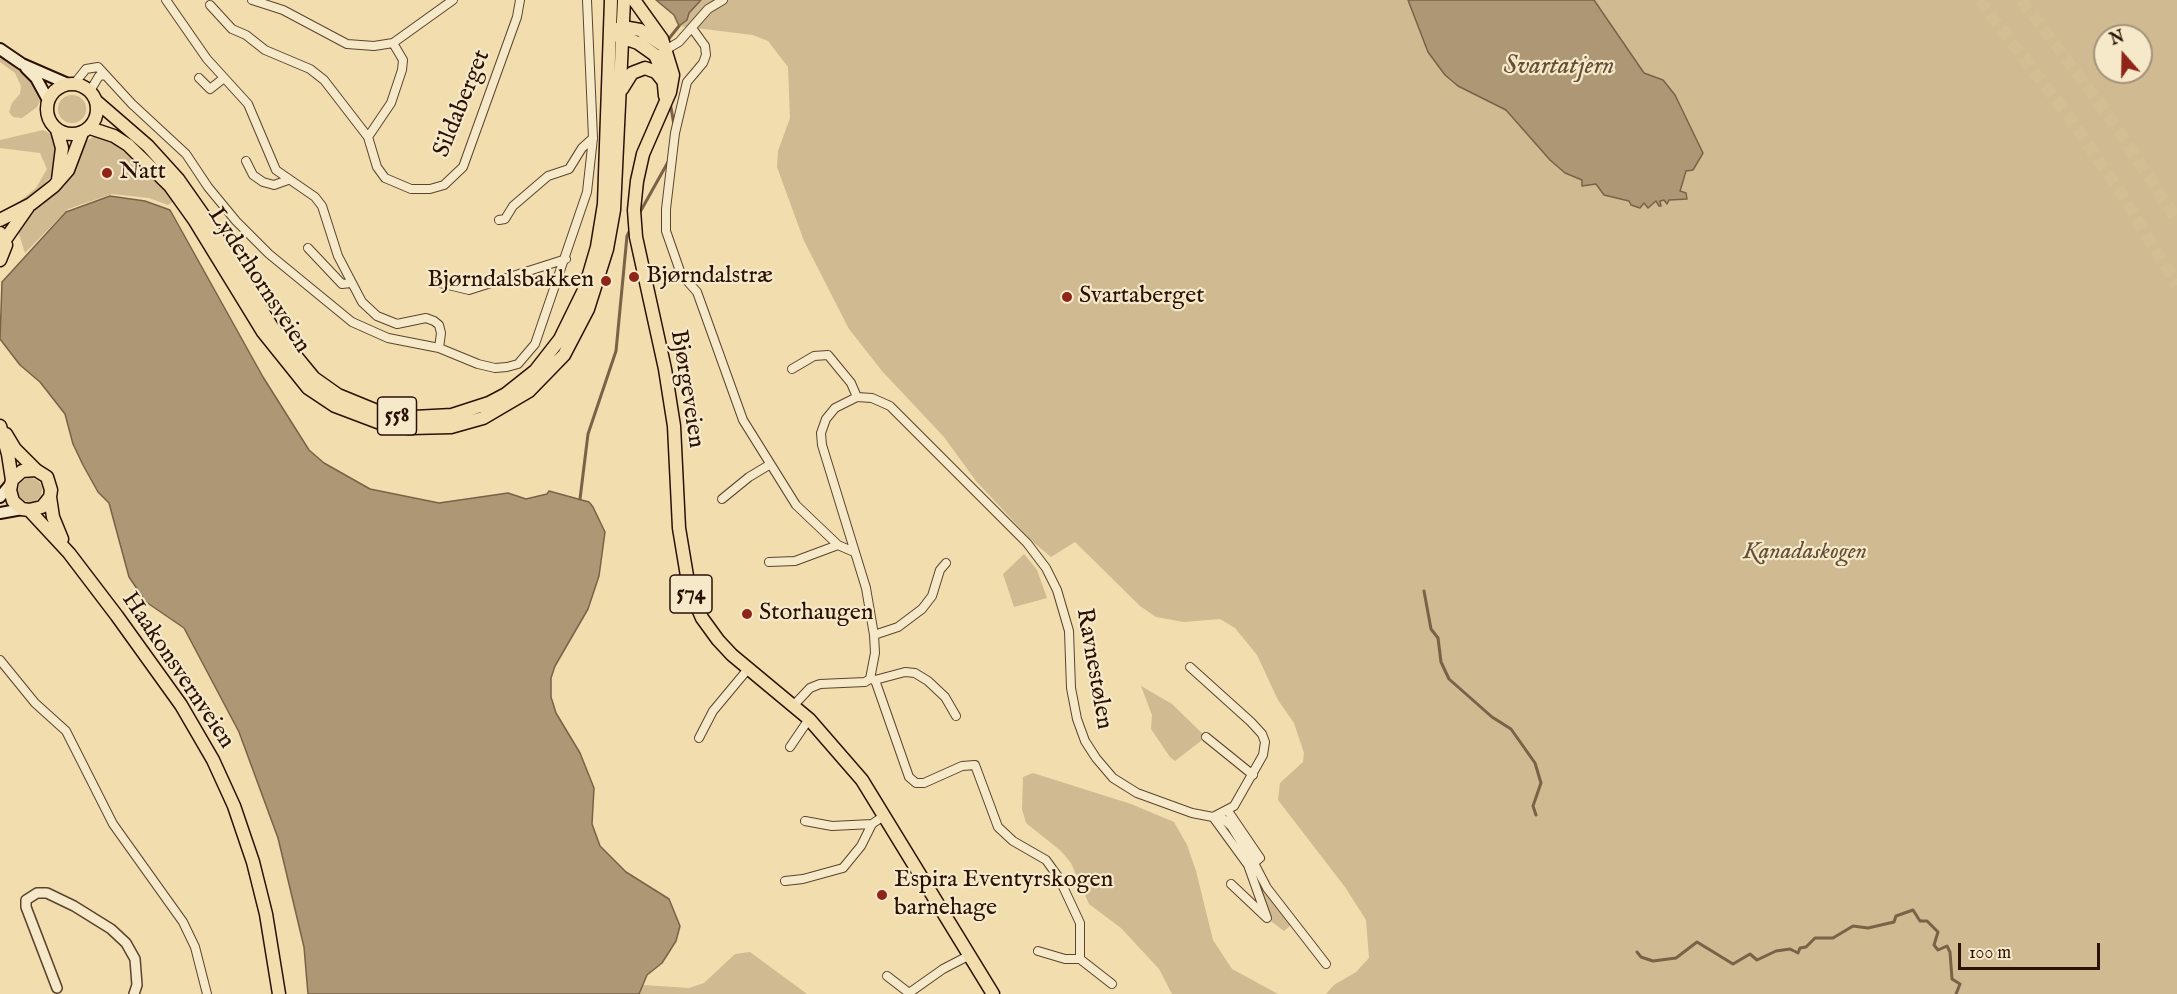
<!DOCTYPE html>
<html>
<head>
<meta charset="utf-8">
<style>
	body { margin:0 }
	#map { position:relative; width:2177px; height:994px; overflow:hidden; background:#f1ddae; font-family:"IM FELL English",serif }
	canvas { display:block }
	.north { position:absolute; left:2093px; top:24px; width:60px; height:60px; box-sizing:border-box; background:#f6e9ca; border:2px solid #a5927b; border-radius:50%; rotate:340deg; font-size:16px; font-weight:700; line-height:24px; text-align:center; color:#2b1004 }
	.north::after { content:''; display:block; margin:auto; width:21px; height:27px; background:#8f2418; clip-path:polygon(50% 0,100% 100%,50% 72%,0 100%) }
	.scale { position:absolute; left:1958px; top:943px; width:142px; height:27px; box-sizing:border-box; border:3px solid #2b1004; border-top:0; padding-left:8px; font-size:18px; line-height:21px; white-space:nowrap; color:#2b1004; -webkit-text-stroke:4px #f6e9ca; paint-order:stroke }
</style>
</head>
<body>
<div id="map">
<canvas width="2177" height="994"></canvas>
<div class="north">N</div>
<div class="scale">100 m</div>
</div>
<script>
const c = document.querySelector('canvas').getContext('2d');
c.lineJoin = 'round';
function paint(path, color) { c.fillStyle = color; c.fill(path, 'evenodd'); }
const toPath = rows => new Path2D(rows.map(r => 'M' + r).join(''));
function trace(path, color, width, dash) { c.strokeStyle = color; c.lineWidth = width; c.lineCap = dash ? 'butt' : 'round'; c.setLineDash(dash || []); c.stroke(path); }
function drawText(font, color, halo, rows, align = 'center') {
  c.font = font + ' "IM FELL English",serif'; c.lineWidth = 4.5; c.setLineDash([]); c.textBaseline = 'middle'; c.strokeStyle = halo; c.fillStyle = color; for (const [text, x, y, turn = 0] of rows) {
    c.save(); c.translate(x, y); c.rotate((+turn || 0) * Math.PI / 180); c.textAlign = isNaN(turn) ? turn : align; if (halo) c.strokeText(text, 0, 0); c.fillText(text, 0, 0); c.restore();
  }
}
const green = toPath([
	[701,0,1408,0,1428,52,1458,86,1506,110,1550,160,1577,178,1596,184,1603,191,1629,201,1635,207,1656,201,1659,206,1660,201,1665,199,1687,199,1680,191,1686,175,1663,80,1644,73,1594,0,2177,0,2177,994,1326,994,1334,985,1356,972,1369,958,1366,920,1345,887,1278,800,1280,783,1303,762,1304,753,1294,723,1278,700,1257,655,1235,628,1220,619,1184,622,1156,617,1140,606,1075,542,1051,557,1033,542,976,481,944,437,882,371,849,329,804,241,777,167,778,151,790,118,788,67,768,41,753,35,679,26,687,20,689,13],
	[2105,36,2141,36,2141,72,2105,72],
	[0,55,30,79,39,92,40,101,37,107,22,118,13,117,9,112,12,103,20,94,21,86,15,73,0,62],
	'58 109a14 14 0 1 1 28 0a14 14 0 1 1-28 0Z',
	[43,130,53,135,58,158,51,177,31,197,8,211,36,188,47,169,40,153,0,148,0,140],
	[93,137,105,138,147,169,174,201,168,205,149,198,112,194,68,209,25,253,18,231,26,217,81,150,86,141],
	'18 490a12 12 0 1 1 24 0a12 12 0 1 1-24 0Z',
	[1024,554,1037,570,1047,598,1014,607,1003,574],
	[1141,686,1172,704,1206,737,1175,761,1170,757,1151,729,1152,715],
	[1033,773,1131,804,1174,822,1187,845,1196,871,1213,940,1232,969,1278,994,1172,994,1159,969,1121,928,1089,904,1071,863,1061,851,1026,823,1022,809,1023,777],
	[1257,875,1292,924,1284,931,1272,922,1254,877],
	[750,952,807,994,639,994,643,985,689,988,704,983,735,954]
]);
const water = toPath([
	[656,0,701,0,689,13,687,20,679,26,674,15,656,0],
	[1408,0,1594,0,1644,73,1663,80,1675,95,1703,153,1693,170,1686,171,1684,178,1680,191,1686,193,1687,199,1669,200,1667,204,1664,200,1660,201,1661,206,1659,206,1656,201,1648,208,1644,203,1640,208,1631,205,1629,201,1604,195,1596,184,1582,186,1582,180,1565,173,1550,160,1506,110,1458,86,1445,75,1428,52,1408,0],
	[110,196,145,201,170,210,263,377,309,450,324,463,370,489,439,503,508,493,526,499,547,494,549,491,589,502,593,507,605,532,599,576,588,609,555,666,551,678,551,697,556,713,580,753,594,788,592,824,600,846,626,872,669,899,680,926,676,941,662,963,647,975,639,994,308,994,304,947,278,838,239,732,184,628,146,602,129,577,109,503,98,492,83,465,73,444,65,414,40,382,20,365,0,339,2,282,66,212,110,196]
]);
const stream = toPath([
	[667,41,679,26],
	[670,102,674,125],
	[639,214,668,162],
	[580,499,588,434,616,351,627,236,630,230],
	[1424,591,1431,629,1438,638,1441,662,1449,679,1492,717,1511,729,1535,763,1541,783,1533,806,1536,815],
	[1637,952,1641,957,1653,961,1676,958,1697,942,1733,964,1750,954,1757,960,1776,951,1790,949,1798,953,1800,948,1806,947,1815,938,1833,938,1853,926,1868,928,1894,922,1896,916,1913,910,1920,921,1927,921,1938,932,1934,945,1938,950,1947,946,1950,952,1952,979,1960,984,1956,994]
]);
const primaryTunnel = toPath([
	[1979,0,2070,118,2122,195,2177,285],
	[2022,0,2110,118,2177,220]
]);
const minor = toPath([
	[166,0,207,59,248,104,276,170,315,197,322,206,338,256,362,302,377,316,397,324,426,318,434,321,439,325,441,333,439,348],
	[252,0,283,10,347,44,374,46,393,43,453,0],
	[210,5,232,29,246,35,265,50,310,69,324,80,368,137,377,167,385,178,411,189,430,189,444,185,463,167,517,17,520,0],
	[692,28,705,46,706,55,703,63,687,82,675,133,666,209,666,231,681,274,697,292,743,420,796,505,838,545,854,552],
	[662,52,679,42,708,9,723,0],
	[199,78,210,89,224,78],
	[74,84,86,69,98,67,132,104,186,154,208,187,236,221,269,254,352,322,388,338,439,348,478,364,495,368,507,367,518,364,535,344,587,192,593,138,587,0],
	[90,91,99,76,105,75],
	[368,137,391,103,402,70,403,60,393,43],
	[246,161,253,175,263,182,274,185,288,180],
	[499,220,505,219,513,206,548,176,569,169,582,148,593,138],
	[308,248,342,284,351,283],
	[440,283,469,290,566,259],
	[792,369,814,356,828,355,851,383,857,397],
	[722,499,749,477,769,465],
	[769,562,795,561,838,545],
	[874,635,898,627,922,609,932,596,940,570,946,563],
	[0,660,35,703,66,731,113,824,183,922,195,947,207,994],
	[871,679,875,680,905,672,915,673,928,681,945,697,956,716],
	[875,680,909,777,916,783,924,783,962,766,975,765,998,827,1013,841,1046,860,1059,878,1080,923,1080,959,1112,984],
	[793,706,810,688,820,684,865,682,870,679,875,653,874,635,866,588,822,445,821,433,826,419,835,408,857,397,872,398,890,406,1027,543,1046,568,1057,590,1069,631,1071,688,1077,719,1085,741,1096,758,1113,778,1137,793,1192,813,1213,817,1234,806,1263,755,1265,742,1262,734,1251,722,1190,667],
	[1206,737,1253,775],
	[699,738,713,711,748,669],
	[790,747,809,719],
	[1228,811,1260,858,1254,863,1267,888,1326,964],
	[1219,815,1231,826,1254,863,1248,865,1267,918,1231,884],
	[1213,817,1248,865],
	[805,821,832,826,872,824],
	[785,881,803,879,843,868,861,846,872,824,885,815],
	[1038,951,1065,959,1080,959],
	[887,976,909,993,943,969,970,955]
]);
const tertiary = toPath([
	[57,988,26,907,26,900,37,893,47,893,74,906,111,929,126,943,135,959,137,985,134,994]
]);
const secondary = toPath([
	[0,49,22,64,68,84],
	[26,68,36,78,48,100],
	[0,497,10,485],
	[0,513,22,509]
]);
const primary = toPath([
	[634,0,662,39,673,75,670,92,643,154,637,181,634,210,636,237,665,369,674,426,679,528,689,588,702,618,718,640,732,655,809,719,862,780,993,994],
	[615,30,623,27,640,30,661,44],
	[618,36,638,43,655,55,663,74,665,96],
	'47 109a25 25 0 1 1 50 0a25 25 0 1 1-50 0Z',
	[622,89,632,73,645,68,656,72,664,82],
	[96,101,148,146,178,179,204,216,272,327,314,378,338,395,382,413,414,417,452,415,489,403,506,394,535,371,560,339,585,288,597,247,604,204,611,0],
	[90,128,114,136,128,145,170,186,195,221,263,332,308,388,335,406,380,423,410,428,451,427,483,418,529,391,564,355,588,309,607,249,614,210,624,0],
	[57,130,62,148,58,180],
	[0,220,31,204,54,186,68,170,82,133],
	[0,233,6,245,0,260],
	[5,240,28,207],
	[0,426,8,454,12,480,10,490,13,501,22,509,29,510,42,507,50,497,51,490,47,477,36,470,22,471,12,480],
	[6,434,15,449,36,470],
	[50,497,53,517,62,539],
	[29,510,69,553,117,616,181,705,213,760,234,806,253,862,266,914,279,994]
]);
const markers = [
	[107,173,6,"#8f2418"],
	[634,277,6,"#8f2418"],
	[606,281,6,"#8f2418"],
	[1067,297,6,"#8f2418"],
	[747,614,6,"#8f2418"],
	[882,895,6,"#8f2418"]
];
const shields = [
	[397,416,39],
	[691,594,42]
];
const shieldNames = [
	["558",397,416],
	["574",691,594]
];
const streetNames = [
	["Sildaberget",463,104,-68],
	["Lyderhornsveien",258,281,57],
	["Bjørgeveien",686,389,81],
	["Ravnestølen",1093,669,80],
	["Haakonsvernveien",177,671,56]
];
const poiNames = [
	["Natt",119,173],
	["Bjørndalstræ",646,277],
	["Bjørndalsbakken",594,281,"right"],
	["Svartaberget",1079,297],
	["Storhaugen",759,614],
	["Espira Eventyrskogen",894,881],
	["barnehage",894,909]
];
const parkNames = [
	["Kanadaskogen",1805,553]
];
const waterNames = [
	["Svartatjern",1559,68]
];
paint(green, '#cfba91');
paint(water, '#ae9774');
trace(water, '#7a6147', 1.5);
trace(stream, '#7a6147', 3);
trace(primaryTunnel, '#d3be94', 12, [12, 6]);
trace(minor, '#5c432e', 10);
trace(tertiary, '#5c432e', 12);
trace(secondary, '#2b1004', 14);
trace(primary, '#2b1004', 15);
trace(minor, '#f6e9ca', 8);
trace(tertiary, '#f6e9ca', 9);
trace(secondary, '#f6e9ca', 10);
trace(primary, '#f1ddae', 12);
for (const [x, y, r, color] of markers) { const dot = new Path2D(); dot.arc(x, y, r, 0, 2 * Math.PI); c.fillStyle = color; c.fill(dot); trace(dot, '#f6e9ca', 2); }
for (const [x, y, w] of shields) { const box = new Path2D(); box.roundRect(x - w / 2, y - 19, w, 38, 4.5); c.fillStyle = '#f6e9ca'; c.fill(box); trace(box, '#2b1004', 1.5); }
drawText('bold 22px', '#2b1004', null, shieldNames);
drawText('24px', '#2b1004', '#f6e9ca', streetNames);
drawText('24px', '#2b1004', '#f6e9ca', poiNames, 'left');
drawText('italic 24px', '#644c35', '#f6e9ca', parkNames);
drawText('italic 26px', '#664d36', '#f6e9ca', waterNames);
</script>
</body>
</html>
